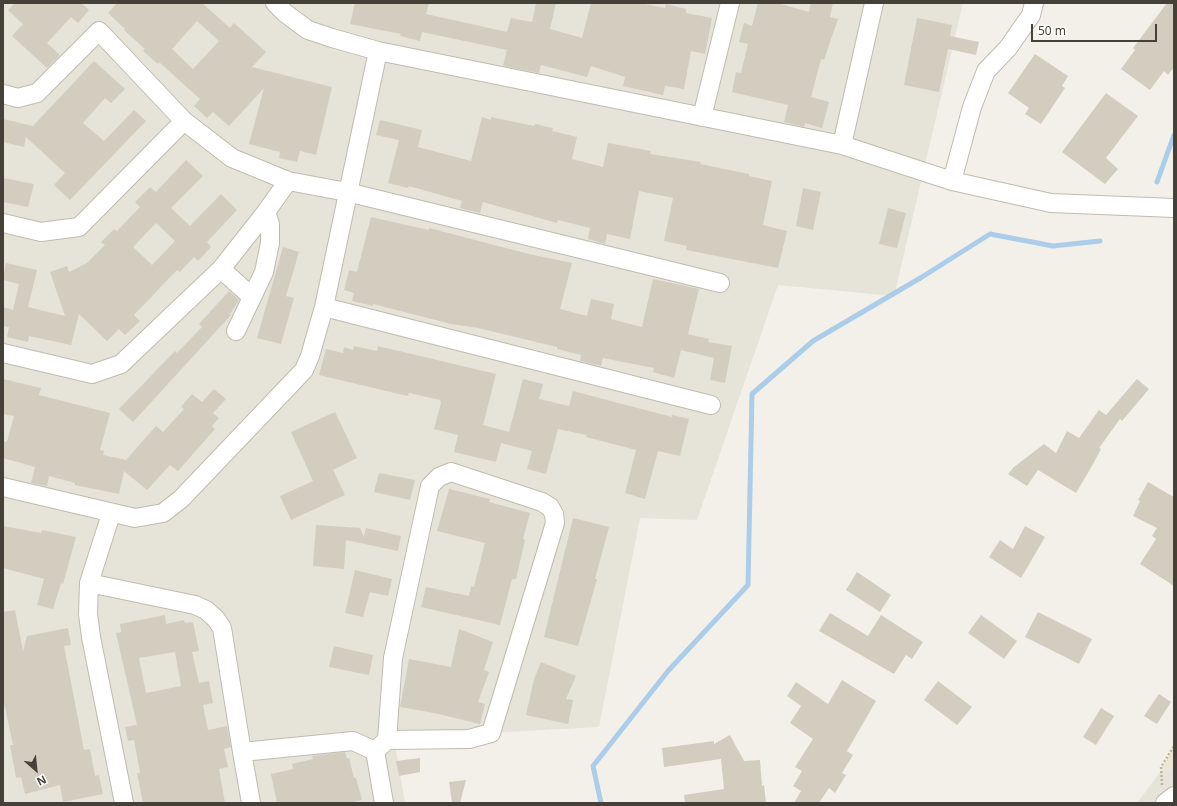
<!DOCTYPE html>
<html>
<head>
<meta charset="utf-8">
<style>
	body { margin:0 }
	#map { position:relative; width:1177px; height:806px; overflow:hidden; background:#f3f0e9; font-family:"Noto Sans",sans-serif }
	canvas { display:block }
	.frame { position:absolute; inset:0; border:4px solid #464138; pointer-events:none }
	.north { position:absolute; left:16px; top:750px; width:40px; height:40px; -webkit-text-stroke:3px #fff; paint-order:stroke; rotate:153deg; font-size:11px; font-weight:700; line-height:16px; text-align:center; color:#464138 }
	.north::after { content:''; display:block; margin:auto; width:14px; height:18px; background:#464138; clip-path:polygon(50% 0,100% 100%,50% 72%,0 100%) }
	.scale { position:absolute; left:1031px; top:24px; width:126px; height:18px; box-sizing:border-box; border:2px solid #464138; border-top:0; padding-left:5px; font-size:12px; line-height:14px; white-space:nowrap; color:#464138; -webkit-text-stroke:3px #fff; paint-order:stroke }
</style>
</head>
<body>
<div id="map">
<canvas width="1177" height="806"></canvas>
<div class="frame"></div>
<div class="north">N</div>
<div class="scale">50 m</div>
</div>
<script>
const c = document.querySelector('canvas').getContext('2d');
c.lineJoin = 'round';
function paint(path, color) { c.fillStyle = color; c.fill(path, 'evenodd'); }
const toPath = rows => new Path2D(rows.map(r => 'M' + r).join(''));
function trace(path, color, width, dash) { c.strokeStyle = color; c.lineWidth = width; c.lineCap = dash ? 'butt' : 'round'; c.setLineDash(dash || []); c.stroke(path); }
const residential = toPath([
	[3,3,963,3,894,296,778,285,697,520,640,518,599,727,394,738,405,803,3,803],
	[1174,770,1174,803,1137,803,1161,771]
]);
const education = toPath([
	[1174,746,1174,770,1161,771]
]);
const stream = toPath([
	[1157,182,1174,135],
	[601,803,593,766,668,671,748,585,752,394,813,341,922,277,990,234,1053,246,1100,241]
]);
const building = toPath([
	[15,3,83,3,82,4,89,10,78,23,71,17,47,43,60,55,47,68,12,36,23,24,8,10],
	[117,3,202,3,230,28,234,23,266,52,252,67,332,87,316,155,300,151,297,162,279,158,280,152,249,144,264,88,229,126,213,112,207,118,194,106,200,99,159,62,158,64,143,51,145,49,124,30,125,29,108,13],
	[197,21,219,41,193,69,172,49],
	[355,3,429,3,426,14,507,32,511,18,532,22,536,3,556,3,550,29,582,38,591,3,640,3,665,8,666,4,686,9,686,13,712,18,705,54,691,51,684,89,665,86,663,95,623,86,625,77,591,66,587,77,541,65,539,73,503,66,507,50,422,32,420,41,400,36,401,34,350,24],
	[758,3,777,3,809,12,811,3,833,3,830,17,838,19,824,60,821,59,811,97,829,102,822,128,805,123,804,127,784,122,788,105,732,92,736,72,741,73,748,44,739,42,744,23,752,26],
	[1167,3,1174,3,1174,67,1168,75,1164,71,1150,90,1121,69,1135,50,1133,48],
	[917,18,952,25,950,36,979,42,976,55,948,49,939,92,904,85],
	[1035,54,1068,76,1062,86,1065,88,1041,124,1025,114,1029,108,1008,93],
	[94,61,125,89,111,103,105,98,83,123,104,141,134,110,146,121,70,200,54,185,65,173,26,137,24,147,3,142,3,119,33,126],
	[1106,93,1138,116,1106,158,1118,169,1105,184,1062,152],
	[482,117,491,120,491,117,534,126,535,124,553,128,552,131,577,137,572,159,603,167,608,143,651,151,650,154,701,162,700,164,749,174,749,176,772,181,763,225,787,231,778,268,686,250,687,246,664,241,673,198,639,191,630,239,607,234,605,244,588,239,590,228,558,220,557,223,483,202,480,213,460,208,462,201,409,186,408,188,388,183,399,140,376,135,380,120,422,130,418,147,471,161],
	[186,160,203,176,171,208,190,226,221,194,237,210,207,242,211,247,198,261,194,257,180,272,177,270,134,315,140,321,125,335,119,329,107,341,79,314,71,345,29,336,28,342,7,337,9,327,3,326,3,307,13,310,19,284,3,280,6,263,37,270,28,307,65,316,50,272,67,266,69,272,87,263,105,245,101,242,114,229,117,231,140,207,135,202,150,187,156,192],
	[156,223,175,241,152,265,133,247],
	[3,178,34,184,28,207,3,202],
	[803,188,821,192,813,230,796,226],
	[888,208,906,213,897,248,879,244],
	[371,217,429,230,429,228,529,254,572,263,560,309,587,316,591,299,614,304,611,319,642,327,653,279,699,289,688,334,709,339,708,342,732,346,725,383,710,380,714,358,681,350,674,378,653,372,654,368,603,358,601,366,580,361,581,355,557,349,557,347,478,328,451,324,373,304,373,306,352,301,354,293,344,290,349,270,357,272],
	[283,247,299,252,286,296,294,298,281,344,257,338],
	[229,291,239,300,230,314,231,315,133,422,119,409,175,351,177,353,202,327,199,324],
	[354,346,377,351,378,346,496,374,483,425,509,432,523,379,543,384,539,399,569,406,573,391,672,417,672,415,689,419,680,456,658,451,645,499,625,493,636,450,586,437,587,435,558,429,546,474,527,469,532,451,501,443,496,462,454,452,458,435,434,429,441,403,440,400,409,393,408,396,386,391,319,375,326,349,343,353,344,347,353,350],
	[3,379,41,388,39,395,110,413,100,450,104,451,103,455,126,460,156,426,163,432,184,409,181,407,192,394,202,402,214,389,226,399,213,413,219,418,212,426,215,429,178,471,170,465,147,490,124,471,119,494,75,485,75,483,49,476,47,486,31,483,35,467,3,458,3,441,7,442,14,416,3,414],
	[1137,379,1149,389,1122,421,1120,419,1099,448,1101,449,1092,466,1076,493,1038,470,1027,486,1008,474,1014,467,1044,444,1056,453,1067,431,1079,438,1099,410,1106,415],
	[335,412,357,458,333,470,345,495,291,520,280,496,313,481,291,432],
	[379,473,415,480,410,500,374,492],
	[1148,482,1174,497,1174,586,1140,564,1156,539,1152,536,1157,528,1133,516,1140,501,1138,500],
	[449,489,490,499,489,502,530,513,523,539,525,540,516,579,512,579,500,625,421,607,426,587,469,596,471,586,474,587,485,543,437,531],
	[573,518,609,527,595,579,597,579,578,646,544,637],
	[316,525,360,528,364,537,366,528,401,536,398,551,346,540,344,569,313,566],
	[3,526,41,533,42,530,76,537,63,584,61,583,53,609,37,605,44,579,3,568],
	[1025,526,1045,537,1021,578,989,557,1000,540,1013,549],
	[355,570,392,579,388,596,370,592,363,617,345,613],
	[857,572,891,595,880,612,846,590],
	[15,610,23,651,27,636,68,628,71,645,64,646,84,750,90,749,95,776,99,775,103,794,63,802,60,785,25,794,21,777,16,778,10,745,13,745,3,698,3,612],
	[1038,612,1092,639,1079,664,1025,637],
	[830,613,868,636,881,615,923,642,912,659,906,655,894,674,819,631],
	[165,615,166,624,184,620,185,623,193,622,199,651,192,652,199,683,209,681,213,703,203,705,208,730,227,726,231,747,224,749,228,767,219,769,225,803,143,803,137,773,140,773,134,740,128,741,125,727,137,725,116,633,121,632,120,624],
	[175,652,181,686,146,693,139,658],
	[981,615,1017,641,1004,659,968,633],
	[459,629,493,642,484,670,489,672,478,702,485,704,480,724,434,713,400,707,409,659,451,667],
	[334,646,373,655,369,675,329,667],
	[541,662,576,676,566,699,573,700,568,724,526,715,534,679],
	[842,680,876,701,847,751,853,755,842,773,846,775,835,793,829,788,819,803,794,803,801,791,793,786,802,771,795,767,813,739,790,723,801,706,787,696,796,682,828,704],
	[938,681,972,707,957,725,924,700],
	[1159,694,1171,702,1157,724,1144,716],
	[1101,708,1114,716,1096,745,1083,737],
	[730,735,744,761,760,760,762,786,764,785,766,803,685,803,684,795,724,789,721,759,664,767,662,748,714,741,714,744],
	[345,752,347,759,349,758,354,778,356,778,362,800,348,803,277,803,271,774,293,769,292,764,313,759,312,756],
	[420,758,420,772,399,776,396,761],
	[466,780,460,803,452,803,449,782]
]);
const path = toPath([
	[1162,785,1161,767,1174,746]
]);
const minor = toPath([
	[275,3,285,13,308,30,332,38,378,51,842,145,952,181,1051,203,1174,208],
	[3,94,18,98,37,93,99,31,184,121,232,158,288,181,347,192,720,283],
	[702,117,730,3],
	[842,145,874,3],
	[952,181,972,107,986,71,1008,48,1031,15,1034,3],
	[3,223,41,232,79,227,184,121],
	[221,269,252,297],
	[324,307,711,405],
	[236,331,264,272,270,243,270,224,266,212],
	[3,353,92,374,121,364,221,269,266,212,288,181],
	[3,487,135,518,163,513,181,499,304,370,310,356,324,307,378,51],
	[111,514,89,583,195,605,206,610,216,619,222,628,242,752],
	[89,583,88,614,91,637,124,803],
	[375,751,387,740,469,739,491,733,555,523,554,514,550,507,542,502,451,472,439,477,430,486,393,658,387,740],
	[251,803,242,752,353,741,375,751,384,803],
	[1165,803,1174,796]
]);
paint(residential, '#e6e3d8');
paint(education, '#ebe6d4');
trace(stream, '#abcdea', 5);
paint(building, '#d3cdc0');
trace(minor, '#c1bbaf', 20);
trace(path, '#beb59f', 2.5, [2, 2]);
trace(minor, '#fff', 18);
</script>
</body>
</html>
